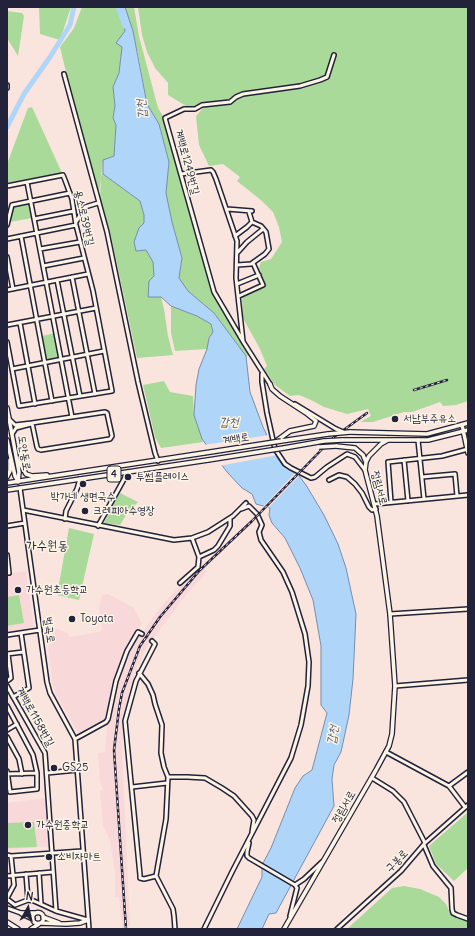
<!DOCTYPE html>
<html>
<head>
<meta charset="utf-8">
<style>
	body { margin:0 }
	#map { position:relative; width:475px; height:936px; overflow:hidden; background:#fae4de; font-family:Delius,sans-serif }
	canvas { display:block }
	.frame { position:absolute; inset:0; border:8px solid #22223b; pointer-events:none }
	.north { position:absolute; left:8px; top:888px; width:40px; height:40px; -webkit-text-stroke:3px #fcf5e5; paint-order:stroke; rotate:8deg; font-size:11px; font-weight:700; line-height:16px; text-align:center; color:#22223b }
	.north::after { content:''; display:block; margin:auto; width:14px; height:18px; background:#22223b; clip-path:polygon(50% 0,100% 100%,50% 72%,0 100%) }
</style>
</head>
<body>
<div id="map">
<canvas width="475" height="936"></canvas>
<div class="frame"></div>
<div class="north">N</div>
</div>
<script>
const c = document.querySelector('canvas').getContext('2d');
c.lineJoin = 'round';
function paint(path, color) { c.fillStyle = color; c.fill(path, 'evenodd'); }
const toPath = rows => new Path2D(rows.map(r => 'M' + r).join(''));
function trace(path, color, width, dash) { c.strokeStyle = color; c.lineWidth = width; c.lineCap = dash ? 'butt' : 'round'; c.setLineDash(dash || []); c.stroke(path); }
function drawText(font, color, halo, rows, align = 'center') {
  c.font = font + ' Delius,"Poor Story",sans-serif'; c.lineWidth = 3; c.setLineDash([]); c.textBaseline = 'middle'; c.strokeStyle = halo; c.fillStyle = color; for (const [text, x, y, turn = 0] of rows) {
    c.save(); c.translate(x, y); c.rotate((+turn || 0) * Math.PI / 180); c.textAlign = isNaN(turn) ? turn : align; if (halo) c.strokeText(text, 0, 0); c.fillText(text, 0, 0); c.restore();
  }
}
const built = toPath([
	[202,566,207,572,186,595,148,645,137,667,130,689,123,722,122,752,130,926,122,928,119,897,115,897,115,872,110,840,103,825,100,791,103,790,100,781,98,753,105,752,107,726,113,696,119,676,132,647,157,612,172,594],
	[26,571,34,627,32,630,7,633,7,574],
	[108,594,134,608,142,624,129,643,122,658,115,679,107,718,104,722,79,735,56,694,53,686,46,630,57,629,68,633,69,637,100,632,102,629,99,608,102,595],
	[46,798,50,846,7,850,7,803]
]);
const green = toPath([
	[39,7,71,7,60,40,40,34],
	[82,7,120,7,125,31,122,47,119,73,113,87,115,106,113,118,116,125,114,156,103,160,99,193,72,97,60,47,74,28],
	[125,7,134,7,139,36,158,108,165,119,177,165,211,292,249,355,246,356,214,313,188,291,179,278,182,258,172,222,166,193,169,162,159,124,147,104,138,53],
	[138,7,468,7,468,401,456,405,443,406,440,402,412,412,404,412,373,422,360,422,371,416,368,409,347,414,324,407,311,400,299,395,290,396,275,385,264,369,267,366,260,349,243,318,242,296,266,286,259,268,261,262,271,259,282,242,279,227,273,212,262,201,237,181,240,177,223,164,209,166,199,145,196,116,204,107,186,106,168,95,168,83,155,68,147,52,142,35],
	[7,11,22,13,24,16,18,56,7,38],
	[32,107,62,173,7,183,7,164,28,108],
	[101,174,103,174,140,201,144,215,144,223,139,228,136,251,146,250,153,262,154,276,148,297,161,297,164,309,168,336,173,355,137,358,110,231,100,198],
	[28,203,32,218,10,222,14,206],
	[171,306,197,316,211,324,213,332,209,338,207,349,175,351,171,333],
	[55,333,59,355,58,357,48,359,46,358,42,336],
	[164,381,170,392,193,396,194,414,203,442,161,448,155,437,143,385],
	[120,493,138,502,128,512,120,525,104,523,117,498],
	[69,528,94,534,79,600,57,595],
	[19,595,24,623,7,626,7,597],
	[468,812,468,868,454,881,436,864,429,846],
	[34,822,37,847,7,848,7,823],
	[404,886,420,889,439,897,446,904,451,915,467,921,468,929,347,929,392,888]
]);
const water = toPath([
	[120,7,125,7,133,31,147,104,159,124,169,162,166,193,172,222,182,258,179,278,188,291,214,313,246,356,250,392,263,427,278,459,283,466,296,472,306,485,324,515,338,544,346,568,356,614,353,679,349,715,341,752,334,765,332,779,334,806,283,900,276,913,269,914,262,929,237,929,262,877,262,865,271,848,295,788,303,776,312,770,327,713,321,705,321,646,313,600,300,568,285,538,272,523,269,515,270,508,256,504,252,494,242,488,227,472,202,439,194,415,196,385,199,369,207,349,209,338,213,332,211,324,197,316,171,306,161,297,148,297,149,281,154,276,153,262,146,250,136,251,134,242,139,228,144,223,144,215,140,201,103,174,103,160,114,156,116,125,113,118,115,106,113,87,119,73,122,47,116,43,125,31,120,7]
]);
const pier = toPath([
	[269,435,278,455,219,466,204,445],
	[297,471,300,475,267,509,262,508]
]);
const river = toPath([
	[118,7,125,26],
	[7,127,24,94,50,57,70,25,74,7]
]);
const minorTunnel = toPath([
	[142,634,152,641]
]);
const minor = toPath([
	[64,74,107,232,138,382,155,453,158,461],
	[7,85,7,88],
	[181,174,211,170,213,172,216,179,237,241,236,278,243,341],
	[27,182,72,417],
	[7,186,63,175,65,180,72,199,76,225,93,291,112,391,19,406,7,342],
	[227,209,252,211],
	[34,219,74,211],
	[76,222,85,207,98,203],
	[7,225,12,205,70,193],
	[21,236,52,401],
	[235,236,247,227,252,222],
	[7,239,76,225],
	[40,249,80,242],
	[238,252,247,242,263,229],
	[7,257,13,289],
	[237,265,251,264,265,254,269,249,266,232,261,226,252,222,249,212],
	[43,266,84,258],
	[72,277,95,394],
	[57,280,80,396],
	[237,284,259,275],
	[7,290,88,274],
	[239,296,263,285,253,263],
	[20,323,35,404],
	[7,325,96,308],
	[12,369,104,351],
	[262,374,262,382,267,413,275,449,285,464,291,468,311,478,315,477,327,467,347,454,355,457,365,470],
	[270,384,244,343,214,292,165,118,184,109,195,109,202,105,230,102,236,97,243,94,300,86,320,80,327,77,334,55],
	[295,404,336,429],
	[10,420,15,425,32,423,105,412,107,413,112,436,110,439,41,450,38,449,37,447,32,423],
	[12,434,16,428,31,424],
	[418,440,424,499],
	[404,460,408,501],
	[422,477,455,474,457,496],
	[329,480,339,475,347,477,355,484,362,493,369,507,372,510,376,509],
	[20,488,47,682,50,693,75,739,89,929],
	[391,502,388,462,442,456,468,449],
	[375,504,468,495],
	[23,510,174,540,192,538,208,532,233,516,246,503],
	[65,519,66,511,77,489,80,479],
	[7,526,25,523],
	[98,526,128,472],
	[7,555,9,573,7,573],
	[199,557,214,550,218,546,230,526,230,519],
	[180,583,198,567,199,557,192,538],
	[390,614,468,609],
	[7,635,40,630],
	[152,641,155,644,136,681,125,721,140,875,140,878,144,879,156,876],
	[7,654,23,652],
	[139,673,148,684,153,695,155,704,162,725,161,753,164,767,168,777,166,819,156,876,173,909,174,916,175,929],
	[7,681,11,678,8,654],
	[7,686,45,753,56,911],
	[395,686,468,680],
	[13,697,29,688,21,633],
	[7,706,33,755,37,773,37,789,10,792,7,771],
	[7,730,17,724],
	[7,737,19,759,22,774],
	[75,739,106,722,108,719,116,681,127,651,138,632,142,634],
	[386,752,449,786,465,807],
	[47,773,77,770],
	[7,774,37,773],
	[168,777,187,777,205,778,222,788,234,796,252,816,254,820,252,832],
	[372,778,393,791,404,802,425,843],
	[449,786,468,772],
	[132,787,167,783],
	[249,843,247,852,247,856,249,858,295,885,297,888,290,916],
	[424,845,433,866,451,888,452,909,453,913,457,915,468,919],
	[7,855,11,856,82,851],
	[39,873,41,904],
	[26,874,28,900],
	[7,876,53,872],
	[295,885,304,879,322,862],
	[7,898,14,885,11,856],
	[7,899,15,905,28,900,34,901,56,911,88,920],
	[7,908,21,913],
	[204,929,232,872,291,758,301,725,308,686,309,662,305,634,292,592,283,572,261,540,259,532,262,525,257,514,249,506,241,509],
	[337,929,401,871,425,843,468,805]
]);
const major = toPath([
	[270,384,272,389,280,396,306,413,316,421,314,426,290,431,275,442],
	[7,408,19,472,18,482],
	[462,425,468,453],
	[350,432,427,434,468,423],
	[7,440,15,476,18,481],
	[342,440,428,440,468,430],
	[281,441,328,434],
	[336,446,355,448,363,455,366,462],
	[284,448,324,441],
	[18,460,26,474,32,476,47,475],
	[7,477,10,471,10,460],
	[7,483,204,453],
	[7,490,208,460],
	'32.5 918a5.5 5.5 0 1 1 11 0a5.5 5.5 0 1 1-11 0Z',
	[21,913,36,913],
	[22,914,33,919],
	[43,917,59,923],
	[7,922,18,929],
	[41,923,66,924,80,923,88,920],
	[31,929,39,924],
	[284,929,376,770,389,746,392,734,395,686,390,614,377,516,365,470,366,462,369,456,381,444,388,440]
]);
const rail = toPath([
	[414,390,447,380],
	[126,929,114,750,119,709,122,693,140,646,160,617,200,570,252,521,334,437,367,413]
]);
const minorBridge = toPath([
	[336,429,343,432]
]);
const majorBridge = toPath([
	[328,434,350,432],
	[324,441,342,440],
	[319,447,336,446],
	[204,453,281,441],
	[208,460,284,448]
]);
const markers = [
	[395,419,4,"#22223b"],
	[128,477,4,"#22223b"],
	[83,484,4,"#22223b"],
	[85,511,4,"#22223b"],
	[18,590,4,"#22223b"],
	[72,619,4,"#22223b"],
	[54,768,4,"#22223b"],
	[28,825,4,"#22223b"],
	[49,857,4,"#22223b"]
];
const shields = [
	[114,474,14]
];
const shieldNames = [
	["4",114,474]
];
const streetNames = [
	["계백로1249번길",187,162,75],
	["용소로39번길",84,218,77],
	["계백로",236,439,-9],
	["도안동로",24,453,81],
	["정림서로",379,488,75],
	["벌곡로",49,630,82],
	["계백로1158번길",35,717,61],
	["정림서로",344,807,-60],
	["구봉로",397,861,-46]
];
const poiNames = [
	["서남부주유소",403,419],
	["투썸플레이스",136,477],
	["박가네 생면국수",83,497,"center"],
	["크레피아수영장",93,511],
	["가수원초등학교",26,590],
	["Toyota",80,619],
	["GS25",62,768],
	["가수원중학교",36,825],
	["소비자마트",57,857]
];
const waterNames = [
	["갑천",142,109,-96],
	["갑천",229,423],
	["갑천",333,735,-80]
];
const quarterNames = [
	["가수원동",47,546]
];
paint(built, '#f9d8da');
paint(green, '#aada9a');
paint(water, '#afd5f9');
trace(water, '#778dad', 1);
paint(pier, '#fae4de');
trace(river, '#afd5f9', 5);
trace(minorTunnel, '#cfbdbd', 3, [3, 1.5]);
trace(minor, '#22223b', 6);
trace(major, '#22223b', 6);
trace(minor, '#fcf5e5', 3);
trace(major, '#fcf5e5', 3.5);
trace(rail, '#22223b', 2.5);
trace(rail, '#fcf5e5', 1, [3]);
trace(minorBridge, '#22223b', 6, []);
trace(majorBridge, '#22223b', 6, []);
trace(minorBridge, '#fcf5e5', 3);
trace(majorBridge, '#fcf5e5', 3.5);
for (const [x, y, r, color] of markers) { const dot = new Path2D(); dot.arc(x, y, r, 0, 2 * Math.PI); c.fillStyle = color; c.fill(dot); trace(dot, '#fcf5e5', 1.5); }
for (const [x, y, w] of shields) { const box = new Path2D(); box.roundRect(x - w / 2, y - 8, w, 16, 3); c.fillStyle = '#fcf5e5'; c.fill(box); trace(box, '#22223b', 1); }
drawText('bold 10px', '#22223b', null, shieldNames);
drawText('11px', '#22223b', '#fcf5e5', streetNames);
drawText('11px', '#22223b', '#fcf5e5', poiNames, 'left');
drawText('italic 12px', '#4c5874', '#fcf5e5', waterNames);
drawText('13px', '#22223b', '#fcf5e5', quarterNames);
</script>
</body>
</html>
